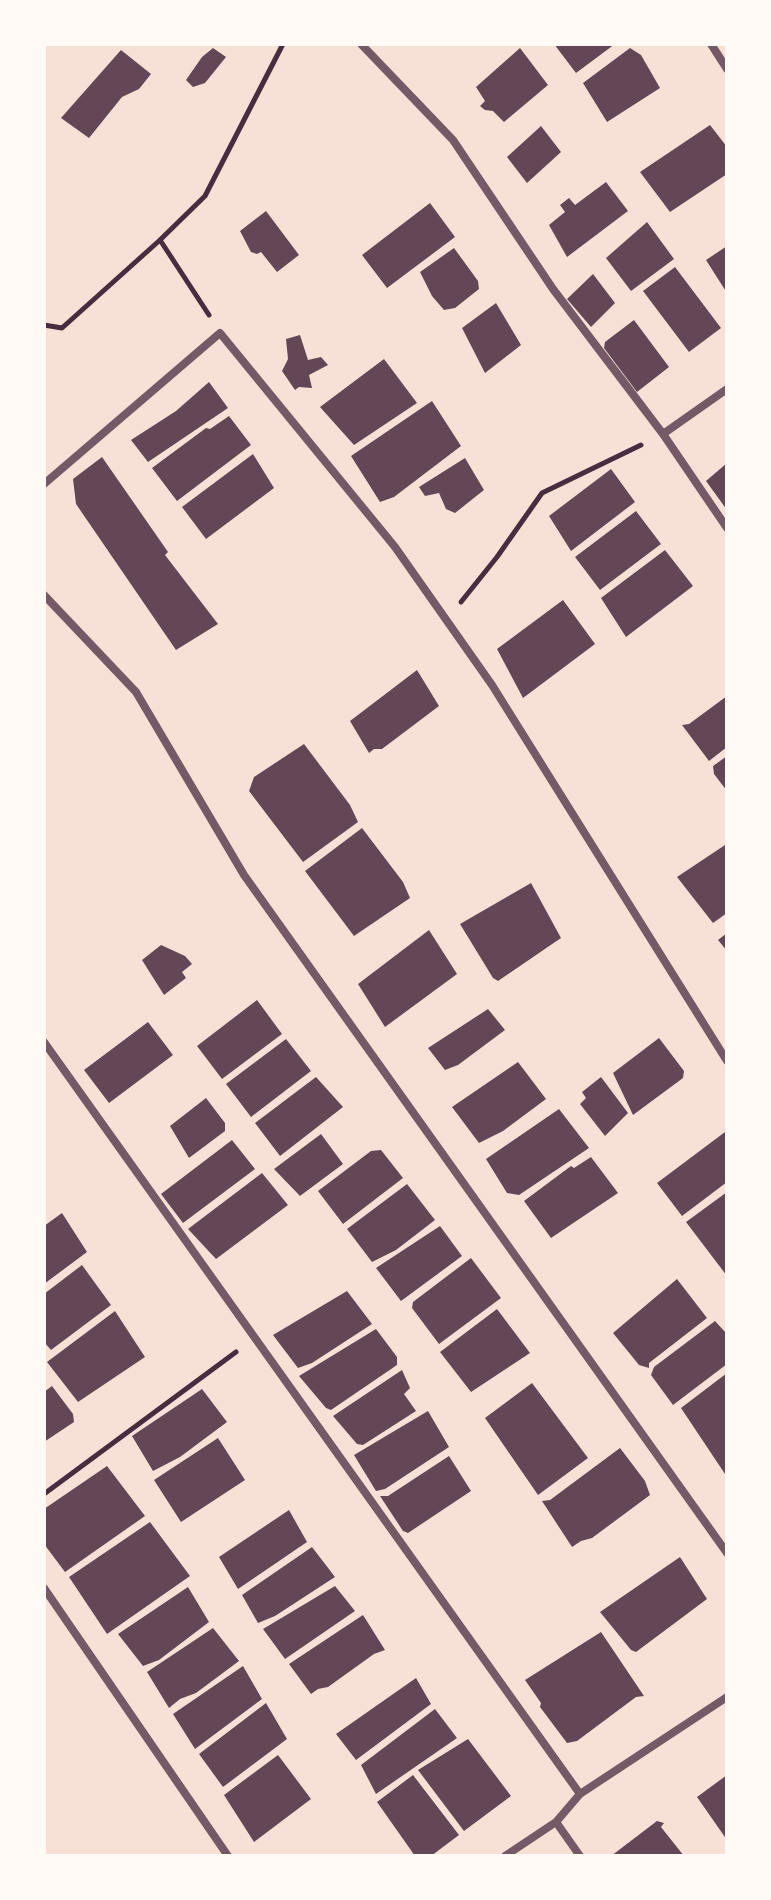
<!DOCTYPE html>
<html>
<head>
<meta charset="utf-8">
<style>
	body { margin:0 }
	#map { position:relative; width:771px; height:1900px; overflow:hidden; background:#f7e1d7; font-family:Ubuntu,sans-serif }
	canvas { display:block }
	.frame { position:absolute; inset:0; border:46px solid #fffaf5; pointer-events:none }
</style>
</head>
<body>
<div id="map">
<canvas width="771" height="1900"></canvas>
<div class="frame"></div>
</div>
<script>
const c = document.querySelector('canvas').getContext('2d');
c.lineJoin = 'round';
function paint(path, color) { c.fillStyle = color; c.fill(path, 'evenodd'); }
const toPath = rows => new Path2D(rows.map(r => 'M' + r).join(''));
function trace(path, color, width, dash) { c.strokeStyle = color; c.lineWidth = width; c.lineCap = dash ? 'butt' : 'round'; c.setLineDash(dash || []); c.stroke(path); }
const building = toPath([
	[554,44,615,44,576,73],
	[213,48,226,57,205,83,193,87,186,80,202,57],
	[520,48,548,85,504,122,493,111,485,110,480,106,485,101,476,87],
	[630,48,641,55,660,88,607,122,583,83],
	[121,50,151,74,139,89,122,97,89,138,61,118],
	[710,125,727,147,727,174,670,212,640,172],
	[541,126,561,152,527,183,507,157],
	[606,182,628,211,567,257,549,225,565,212,560,205,569,198,575,205],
	[430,203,455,237,387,288,362,255],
	[266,211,299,255,277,272,261,252,257,254,251,252,240,231],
	[647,222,674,259,631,291,606,258],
	[727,246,727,293,706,260],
	[454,248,478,281,479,289,455,308,444,310,432,296,420,272],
	[675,267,721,328,689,352,643,291],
	[593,274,615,303,591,327,567,299],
	[496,303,521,345,485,373,462,328],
	[634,320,669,367,637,392,604,348,605,342],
	[300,335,308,360,321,357,328,365,309,375,312,388,299,387,295,390,282,371,288,359,286,339],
	[384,359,417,403,354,445,320,407],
	[209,382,228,408,148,462,131,440,176,411],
	[432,401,461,446,394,497,380,502,351,456],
	[229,416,251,445,177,501,152,468,206,428,210,429],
	[253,454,274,488,206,539,182,507],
	[102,457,168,552,165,555,218,624,176,650,76,504,73,479],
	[465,458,484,490,455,513,446,509,439,493,425,496,419,487],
	[727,463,727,510,706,481],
	[611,469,635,502,571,551,549,516],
	[636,511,661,544,600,590,575,557],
	[665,550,693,586,626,637,601,598],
	[563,600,595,644,523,698,497,649],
	[417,670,439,706,382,749,374,749,369,753,350,721],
	[727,696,727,747,709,761,682,725,689,724],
	[304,744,350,805,358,822,303,862,249,791,254,777],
	[727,756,727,791,714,774,713,766],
	[362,828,403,882,410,898,354,936,305,871],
	[725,845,727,913,713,923,677,877],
	[531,883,561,938,498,981,493,978,460,924],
	[429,930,457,974,385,1027,358,984],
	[727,933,727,951,718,940],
	[161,945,185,956,192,964,182,972,186,978,164,995,142,960],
	[257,1000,282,1034,222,1079,197,1046],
	[488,1009,505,1030,458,1065,445,1070,428,1048],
	[148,1022,173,1055,109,1103,84,1070],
	[659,1038,684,1071,683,1078,633,1115,613,1073],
	[286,1039,311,1071,251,1117,226,1084],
	[518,1062,546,1099,503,1131,479,1143,452,1107],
	[316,1077,343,1107,280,1156,255,1123],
	[601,1077,628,1113,605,1136,580,1104,586,1098,582,1092],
	[206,1098,225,1123,225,1131,189,1158,170,1126],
	[559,1109,589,1148,519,1195,507,1193,486,1159],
	[725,1132,727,1182,682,1216,657,1183],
	[321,1134,343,1164,300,1196,274,1169],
	[232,1140,255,1169,183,1223,161,1194],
	[381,1150,403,1178,343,1224,318,1191,371,1151],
	[591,1157,618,1193,551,1238,524,1201,571,1166,574,1168],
	[262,1173,288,1205,216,1259,188,1229],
	[407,1184,435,1220,396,1250,372,1262,347,1229],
	[727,1192,727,1276,686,1222],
	[62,1213,87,1252,44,1284,44,1226],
	[440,1226,462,1256,401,1301,376,1268],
	[471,1258,501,1298,439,1344,412,1308,413,1302],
	[82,1265,111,1305,51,1350,44,1342,44,1294],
	[677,1279,707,1318,649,1363,649,1368,639,1365,613,1333],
	[347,1291,372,1324,312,1363,298,1368,273,1335],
	[497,1309,530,1353,471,1392,440,1352],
	[115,1311,145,1357,78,1402,47,1362],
	[715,1321,727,1334,727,1364,673,1405,651,1375,654,1367],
	[376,1329,397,1357,397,1365,331,1410,326,1408,299,1376],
	[402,1370,410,1388,404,1394,416,1411,363,1445,357,1444,333,1416],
	[727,1373,727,1477,681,1408],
	[532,1383,588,1458,538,1495,485,1418],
	[52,1386,73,1414,74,1422,44,1442,44,1392],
	[202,1389,227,1422,180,1457,153,1471,132,1436],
	[428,1411,449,1447,385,1489,376,1491,354,1455],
	[218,1438,245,1480,181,1522,154,1480],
	[620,1448,645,1481,650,1495,592,1538,581,1541,572,1547,542,1501,550,1500],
	[449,1456,471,1491,408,1533,403,1531,380,1496,388,1496],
	[107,1466,145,1516,65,1572,44,1544,44,1509],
	[289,1510,307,1542,238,1589,219,1557],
	[150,1522,190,1576,107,1634,69,1577],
	[312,1547,335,1577,275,1616,258,1623,242,1595],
	[680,1557,707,1599,636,1652,631,1650,600,1612],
	[335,1586,355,1611,285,1659,263,1629],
	[188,1587,209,1622,159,1660,143,1666,118,1634],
	[363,1615,385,1650,374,1654,328,1687,318,1689,311,1694,289,1664],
	[213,1628,239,1661,196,1693,180,1699,169,1708,147,1672],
	[601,1632,644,1696,636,1697,577,1741,567,1743,540,1707,541,1703,525,1680],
	[243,1666,262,1699,195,1749,173,1714],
	[416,1678,431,1704,356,1760,336,1734],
	[266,1703,287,1739,223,1787,199,1754],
	[435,1709,457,1738,376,1794,361,1765],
	[468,1739,511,1796,464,1831,418,1770],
	[278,1755,311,1799,254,1842,224,1795],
	[413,1775,459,1835,431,1856,415,1856,377,1802],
	[727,1775,727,1840,697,1797],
	[657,1821,664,1823,661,1827,684,1856,611,1856]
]);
const path = toPath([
	[209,315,160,240,205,196,283,44],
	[44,325,62,328,160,240],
	[461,602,497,557,542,493,641,445],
	[44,1494,236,1352]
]);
const minor = toPath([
	[361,44,453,140,553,289,663,434,727,528],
	[711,44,727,69],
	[663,434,727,389],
	[44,484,220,333,395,547,492,685,727,1061],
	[44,595,136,692,244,875,727,1553],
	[44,1042,580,1794],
	[44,1588,228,1856],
	[556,1822,580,1856],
	[505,1856,556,1822,580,1794,727,1697]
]);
paint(building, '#644757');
trace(path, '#4a2c40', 5);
trace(minor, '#755966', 8);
</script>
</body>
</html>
